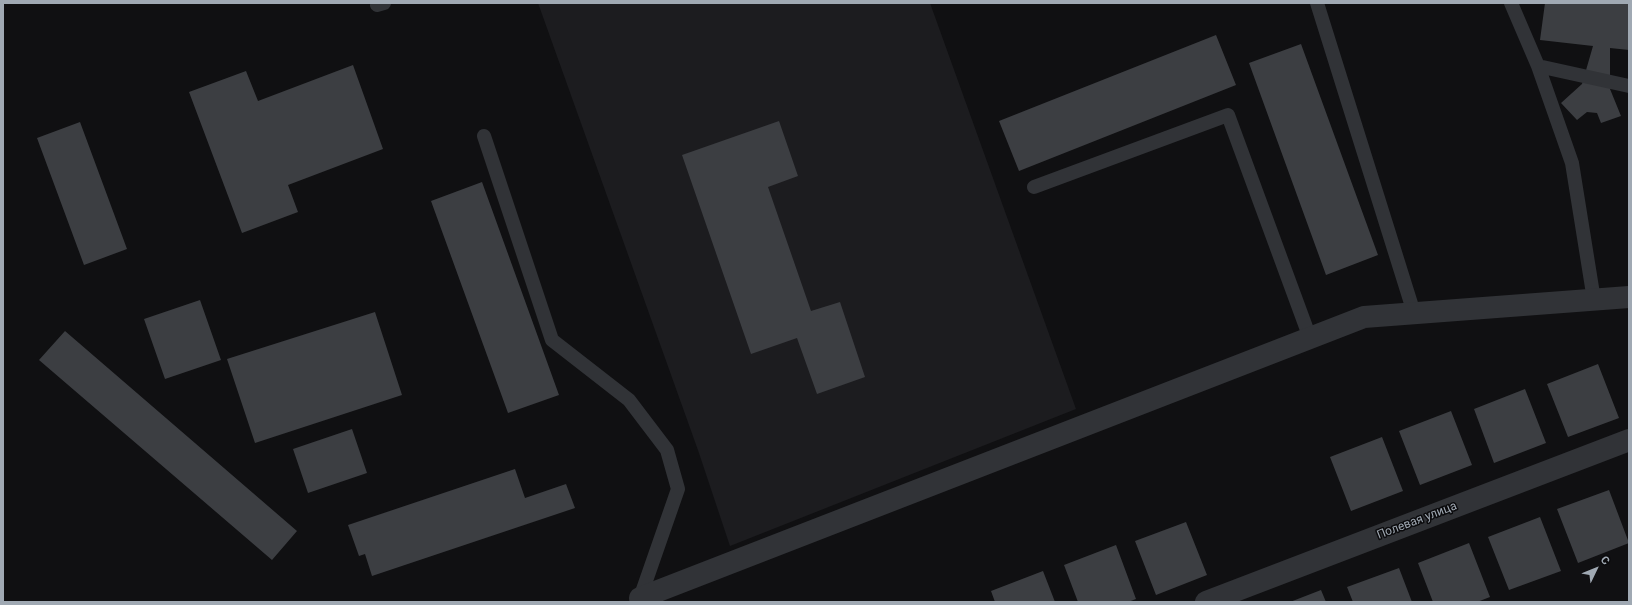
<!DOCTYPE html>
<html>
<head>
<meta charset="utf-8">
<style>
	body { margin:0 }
	#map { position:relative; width:1632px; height:605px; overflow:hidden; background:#101012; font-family:Roboto,sans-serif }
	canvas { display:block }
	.frame { position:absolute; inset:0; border:4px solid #a0a9b3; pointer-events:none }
	.north { position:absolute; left:1576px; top:549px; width:40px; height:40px; -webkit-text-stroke:3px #0b0b0d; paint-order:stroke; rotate:47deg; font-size:11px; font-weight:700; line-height:16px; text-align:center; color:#a0a9b3 }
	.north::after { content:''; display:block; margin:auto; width:14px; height:18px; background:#a0a9b3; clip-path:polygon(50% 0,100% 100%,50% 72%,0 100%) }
</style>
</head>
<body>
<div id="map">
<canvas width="1632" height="605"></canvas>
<div class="frame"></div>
<div class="north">С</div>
</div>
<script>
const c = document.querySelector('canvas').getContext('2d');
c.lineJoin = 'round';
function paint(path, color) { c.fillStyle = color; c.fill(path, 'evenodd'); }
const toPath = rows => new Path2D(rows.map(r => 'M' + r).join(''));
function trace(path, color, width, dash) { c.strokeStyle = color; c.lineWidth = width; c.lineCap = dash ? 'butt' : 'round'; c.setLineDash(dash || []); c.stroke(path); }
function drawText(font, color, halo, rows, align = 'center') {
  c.font = font + ' Roboto,sans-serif'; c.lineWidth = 3; c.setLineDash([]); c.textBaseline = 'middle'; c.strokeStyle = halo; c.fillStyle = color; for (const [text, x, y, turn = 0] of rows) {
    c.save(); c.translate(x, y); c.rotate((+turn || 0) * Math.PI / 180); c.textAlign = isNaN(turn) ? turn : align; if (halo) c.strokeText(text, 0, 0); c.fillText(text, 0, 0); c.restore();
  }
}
const built = toPath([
	[538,3,930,3,1076,409,730,546,699,453]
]);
const building = toPath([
	[1545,3,1629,3,1629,50,1610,48,1610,89,1621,116,1601,123,1597,113,1587,112,1577,120,1561,103,1582,84,1593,46,1540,40],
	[1216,35,1236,85,1019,171,999,121],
	[1301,44,1378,255,1326,275,1249,63],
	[353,65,383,149,288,185,298,212,242,233,189,92,246,71,258,101],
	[779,121,798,176,768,187,811,311,840,302,865,377,817,394,797,338,751,354,682,155],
	[80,122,127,249,84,265,37,138],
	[482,182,559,395,508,413,431,201],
	[200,300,221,360,165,379,144,319],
	[375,312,402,395,255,443,227,359],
	[65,331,297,531,272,560,39,360],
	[1598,364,1619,418,1568,437,1547,384],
	[1525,389,1546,443,1494,463,1474,409],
	[1451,411,1472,465,1420,485,1399,431],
	[352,429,367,473,308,493,293,449],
	[1382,437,1403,491,1351,511,1330,457],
	[515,469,525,498,566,484,575,508,372,576,365,554,359,556,348,525],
	[1609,490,1629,543,1578,563,1557,509],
	[1540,517,1561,571,1509,590,1488,537],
	[1186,522,1207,575,1156,595,1135,541],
	[1469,543,1490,597,1477,602,1433,602,1418,563],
	[1116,545,1136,599,1128,602,1078,602,1064,565],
	[1399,568,1412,602,1353,602,1347,587],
	[1043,571,1055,602,995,602,991,591],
	[1321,590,1326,602,1290,602]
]);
const service = toPath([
	[1317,3,1414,313],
	[1511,3,1538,66,1572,163,1594,300],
	[377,5,384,3],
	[1538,66,1629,86],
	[484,136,552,340,629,400,667,450,678,489,640,598],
	[1034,187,1228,115,1310,338]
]);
const minor = toPath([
	[641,602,640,598,1364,317,1629,297],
	[1206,602,1629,440]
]);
const streetNames = [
	["Полевая улица",1417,521,-21]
];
paint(built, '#1c1c1f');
paint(building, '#3c3e42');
trace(service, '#313337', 14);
trace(minor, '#313337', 22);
drawText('12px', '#a0a9b3', '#0b0b0d', streetNames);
</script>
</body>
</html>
